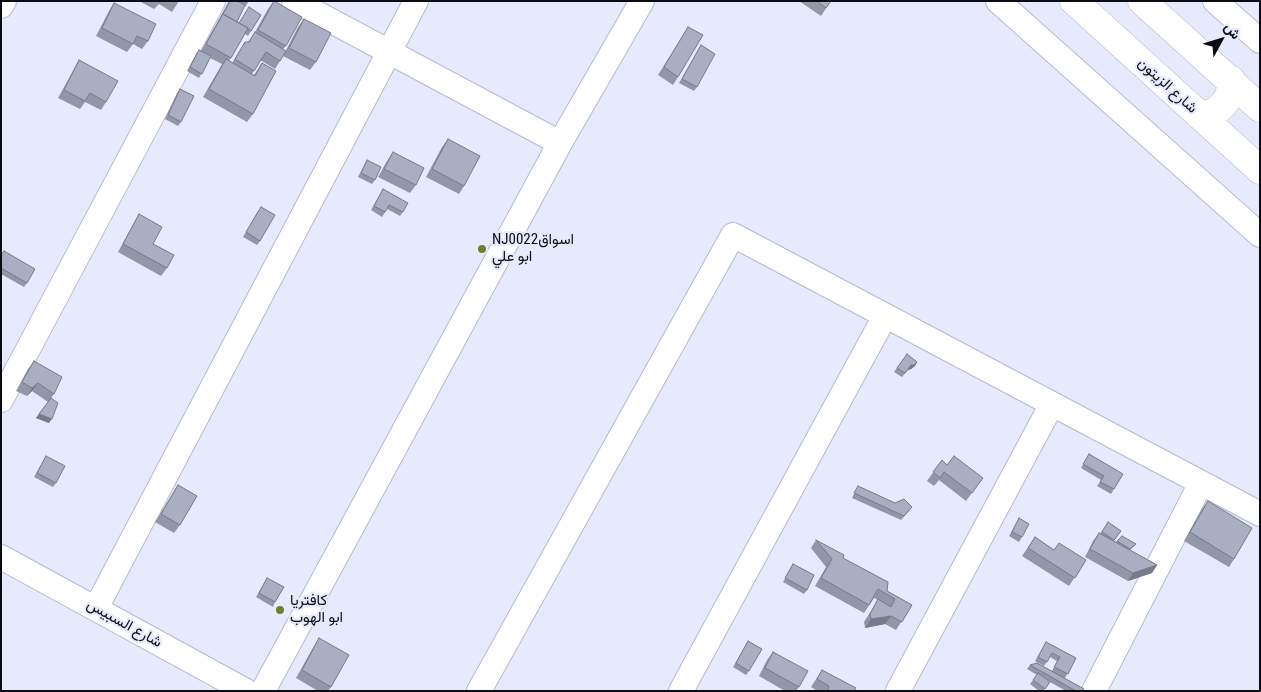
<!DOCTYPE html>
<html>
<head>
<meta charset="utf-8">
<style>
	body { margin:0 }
	#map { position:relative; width:1261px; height:692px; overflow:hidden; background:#e7eafc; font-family:"Roboto Condensed",Vazirmatn,sans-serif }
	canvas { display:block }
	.frame { position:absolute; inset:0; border:2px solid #0b0c13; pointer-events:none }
	.north { position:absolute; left:1196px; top:15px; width:50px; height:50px; -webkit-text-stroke:4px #e7eafc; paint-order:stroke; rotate:51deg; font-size:14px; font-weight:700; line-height:20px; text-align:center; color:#0b0c13 }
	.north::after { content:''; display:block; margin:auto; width:18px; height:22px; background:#0b0c13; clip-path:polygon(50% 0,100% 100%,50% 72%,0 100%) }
</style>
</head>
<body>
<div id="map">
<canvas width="1261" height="692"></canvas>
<div class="frame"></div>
<div class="north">ش</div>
</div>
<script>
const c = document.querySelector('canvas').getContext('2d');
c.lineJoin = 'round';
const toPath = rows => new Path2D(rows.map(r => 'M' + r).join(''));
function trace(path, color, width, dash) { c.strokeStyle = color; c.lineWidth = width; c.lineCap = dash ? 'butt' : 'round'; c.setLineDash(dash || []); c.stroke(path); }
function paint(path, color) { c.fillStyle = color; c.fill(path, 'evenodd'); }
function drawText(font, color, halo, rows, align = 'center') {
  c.font = font + ' "Roboto Condensed",Vazirmatn,sans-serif'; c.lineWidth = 4.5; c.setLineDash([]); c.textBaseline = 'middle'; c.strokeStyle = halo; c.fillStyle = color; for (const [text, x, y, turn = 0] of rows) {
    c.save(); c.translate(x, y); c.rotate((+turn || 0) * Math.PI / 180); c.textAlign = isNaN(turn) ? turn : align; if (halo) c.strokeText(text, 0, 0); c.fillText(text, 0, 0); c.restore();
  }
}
const street = toPath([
	[294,1,560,143],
	[998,1,1260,235],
	[1215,1,1260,41],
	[1,6,4,1],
	[1,400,213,1],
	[1,557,246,691],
	[96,608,416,1],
	[263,691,560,143,642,1],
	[479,691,733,235,1260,514],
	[681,691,885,316],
	[898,691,1052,404],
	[1094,691,1201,483]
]);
const secondary = toPath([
	[1074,1,1260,170],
	[1142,1,1260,108],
	[1199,115,1208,114,1216,111,1223,105,1228,98,1231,89,1231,80]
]);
const wall = toPath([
	[139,1,179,1,172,12,159,4,154,9],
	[229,1,249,1,245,7,244,7,237,22,239,23,261,15,248,36,245,34,229,61,232,63,245,42,248,42,255,32,268,9,274,1,286,46,283,49,280,61,275,69,260,60,252,74,254,75,262,63,253,114,247,122,203,97,222,64,210,58,199,78,187,71,196,54,199,50,201,51],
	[799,1,831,1,821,16],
	[114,3,148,41,142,49,133,44,127,52,96,36,109,11],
	[304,19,316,62,310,70,283,56,298,27],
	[688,27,678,77,673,85,658,75],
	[701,45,697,87,694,91,679,83],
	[79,60,106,102,101,110,85,102,80,109,58,98,74,69],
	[180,89,181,122,178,126,165,119,177,93],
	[448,139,464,186,459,194,426,177,442,147],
	[393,152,416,185,410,193,378,177,387,161],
	[367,160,375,180,372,184,358,177],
	[383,189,403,212,400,216,387,209,382,217,371,210],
	[258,211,260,241,257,245,243,237],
	[139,214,153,244,167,268,161,276,118,252,134,223],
	[4,251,27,283,24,287,1,274,1,254],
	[907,354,917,362,915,366,911,369,908,370,902,377,894,372],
	[34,361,54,394,51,398,49,423,36,418,48,402,32,391,27,396,16,391,28,369],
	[1089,454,1114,489,1111,494,1097,486,1101,480,1081,468],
	[46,456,56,483,53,487,34,477],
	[942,460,947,465,983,478,966,501,939,480,934,486,927,481],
	[178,485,180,525,174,533,155,522],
	[858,486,909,511,901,520,852,498],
	[1208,501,1234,559,1229,567,1184,541,1202,509],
	[1019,518,1022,537,1019,542,1009,536],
	[1108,522,1121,531,1114,541,1116,542,1117,541,1136,544,1130,550,1157,565,1152,573,1128,581,1085,557,1093,541,1099,533,1100,534],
	[1035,537,1054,550,1086,560,1069,586,1022,556],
	[816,540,887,591,912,605,896,630,885,624,865,628,864,622,878,600,874,598,864,613,815,586,826,567,811,548],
	[793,564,807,590,804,594,783,582],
	[267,578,275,602,273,607,256,597],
	[319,638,331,687,328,691,318,691,296,678,314,646],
	[748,641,749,671,746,675,733,667],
	[1046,642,1076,658,1065,678,1083,691,1066,691,1050,682,1043,691,1039,691,1030,684,1037,675,1027,669,1030,665,1052,671,1057,661,1050,657,1044,666,1035,661],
	[773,652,799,687,796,691,785,691,759,676,767,660],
	[822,670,854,691,817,691,811,687]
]);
const shadedWall = toPath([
	[917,362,915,366,911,369,908,370,911,365],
	[38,383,32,391,27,396,32,388],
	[39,414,52,419,49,423,36,418],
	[1157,565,1152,573,1128,581,1133,573],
	[891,616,885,624,865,628,871,619]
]);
const building = toPath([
	[230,1,237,1,245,5,237,22,223,14,230,1],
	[274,1,302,17,286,46,258,30,274,1],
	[817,1,831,1,826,8,817,1],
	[114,3,156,24,148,41,137,36,133,44,102,28,114,3],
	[249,7,261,15,251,31,248,29,248,28,239,23,249,7],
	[223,14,248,28,231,58,206,44,223,14],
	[304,19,331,33,316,62,289,48,304,19],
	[688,27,703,35,678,77,664,67,688,27],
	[255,32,286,51,280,61,266,52,254,71,235,59,245,42,249,42,255,32],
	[701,45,715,54,697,87,682,79,701,45],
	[199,50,211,56,202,74,190,67,199,50],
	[226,59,255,76,262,63,276,71,253,114,209,89,226,59],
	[79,60,118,81,106,102,90,93,85,101,64,90,79,60],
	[180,89,194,96,181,122,168,115,180,89],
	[448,139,480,156,464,186,432,169,448,139],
	[393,152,424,168,416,185,384,169,393,152],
	[367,160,381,167,375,180,361,173,367,160],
	[383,189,408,203,403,212,389,205,385,212,374,206,383,189],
	[261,207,275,215,260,241,246,232,261,207],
	[139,214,162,227,153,244,174,255,167,268,123,244,139,214],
	[4,251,35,269,27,283,1,268,1,255,4,251],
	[907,354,917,362,914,365,911,365,905,373,897,368,907,354],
	[34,361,62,377,54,394,38,383,32,388,22,382,34,361],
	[51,398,58,403,52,419,39,414,51,398],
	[1089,454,1123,474,1114,489,1100,482,1104,476,1083,464,1089,454],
	[46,456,65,466,56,483,37,473,46,456],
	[954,456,983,478,972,493,944,472,940,478,933,472,942,460,947,465,954,456],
	[178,485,197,496,180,525,161,514,178,485],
	[858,486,895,503,904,499,912,507,904,516,854,493,858,486],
	[1208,501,1252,528,1234,559,1190,532,1208,501],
	[1019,518,1029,524,1022,537,1012,532,1019,518],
	[1108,522,1121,531,1114,540,1102,532,1108,522],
	[1099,533,1157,565,1133,573,1090,549,1099,533],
	[1122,536,1136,544,1130,549,1117,541,1122,536],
	[1035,537,1054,550,1059,543,1086,560,1075,578,1028,548,1035,537],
	[816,540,844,555,843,558,888,582,887,591,912,605,902,622,891,616,871,619,870,614,878,599,891,607,895,599,878,589,869,605,821,578,832,559,816,540],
	[793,564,814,575,807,590,785,578,793,564],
	[267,578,284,587,275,602,259,593,267,578],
	[319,638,349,655,331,687,302,670,319,638],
	[748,641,762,649,749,671,736,663,748,641],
	[1046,642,1076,658,1068,674,1054,667,1060,657,1052,653,1047,662,1038,657,1046,642],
	[773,652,808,671,799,687,765,668,773,652],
	[1037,663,1084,689,1083,691,1076,691,1030,665,1037,663],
	[822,670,856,688,854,691,828,691,829,686,817,679,822,670],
	[1038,673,1050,682,1045,689,1033,680,1038,673]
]);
const markers = [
	[482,249,5,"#6e8030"],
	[280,610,5,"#6e8030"]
];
const streetNames = [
	["شارع الزيتون",1167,86,42],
	["شارع السبيس",124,624,29]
];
const poiNames = [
	["NJ0022اسواق",492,240],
	["ابو علي",492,257],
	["كافتريا",290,601],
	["ابو الهوب",290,618]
];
trace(street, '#b6bacf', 26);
trace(secondary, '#b6bacf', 29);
trace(street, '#fff', 24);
trace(secondary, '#fff', 28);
paint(wall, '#9296a7');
paint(shadedWall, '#777a88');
paint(building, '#aaaec2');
trace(building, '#777a88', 1);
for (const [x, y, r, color] of markers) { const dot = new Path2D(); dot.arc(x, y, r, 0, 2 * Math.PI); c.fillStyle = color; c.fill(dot); trace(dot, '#e7eafc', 2); }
drawText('15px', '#0b0c13', '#e7eafc', streetNames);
drawText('15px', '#0b0c13', '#e7eafc', poiNames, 'left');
</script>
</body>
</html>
